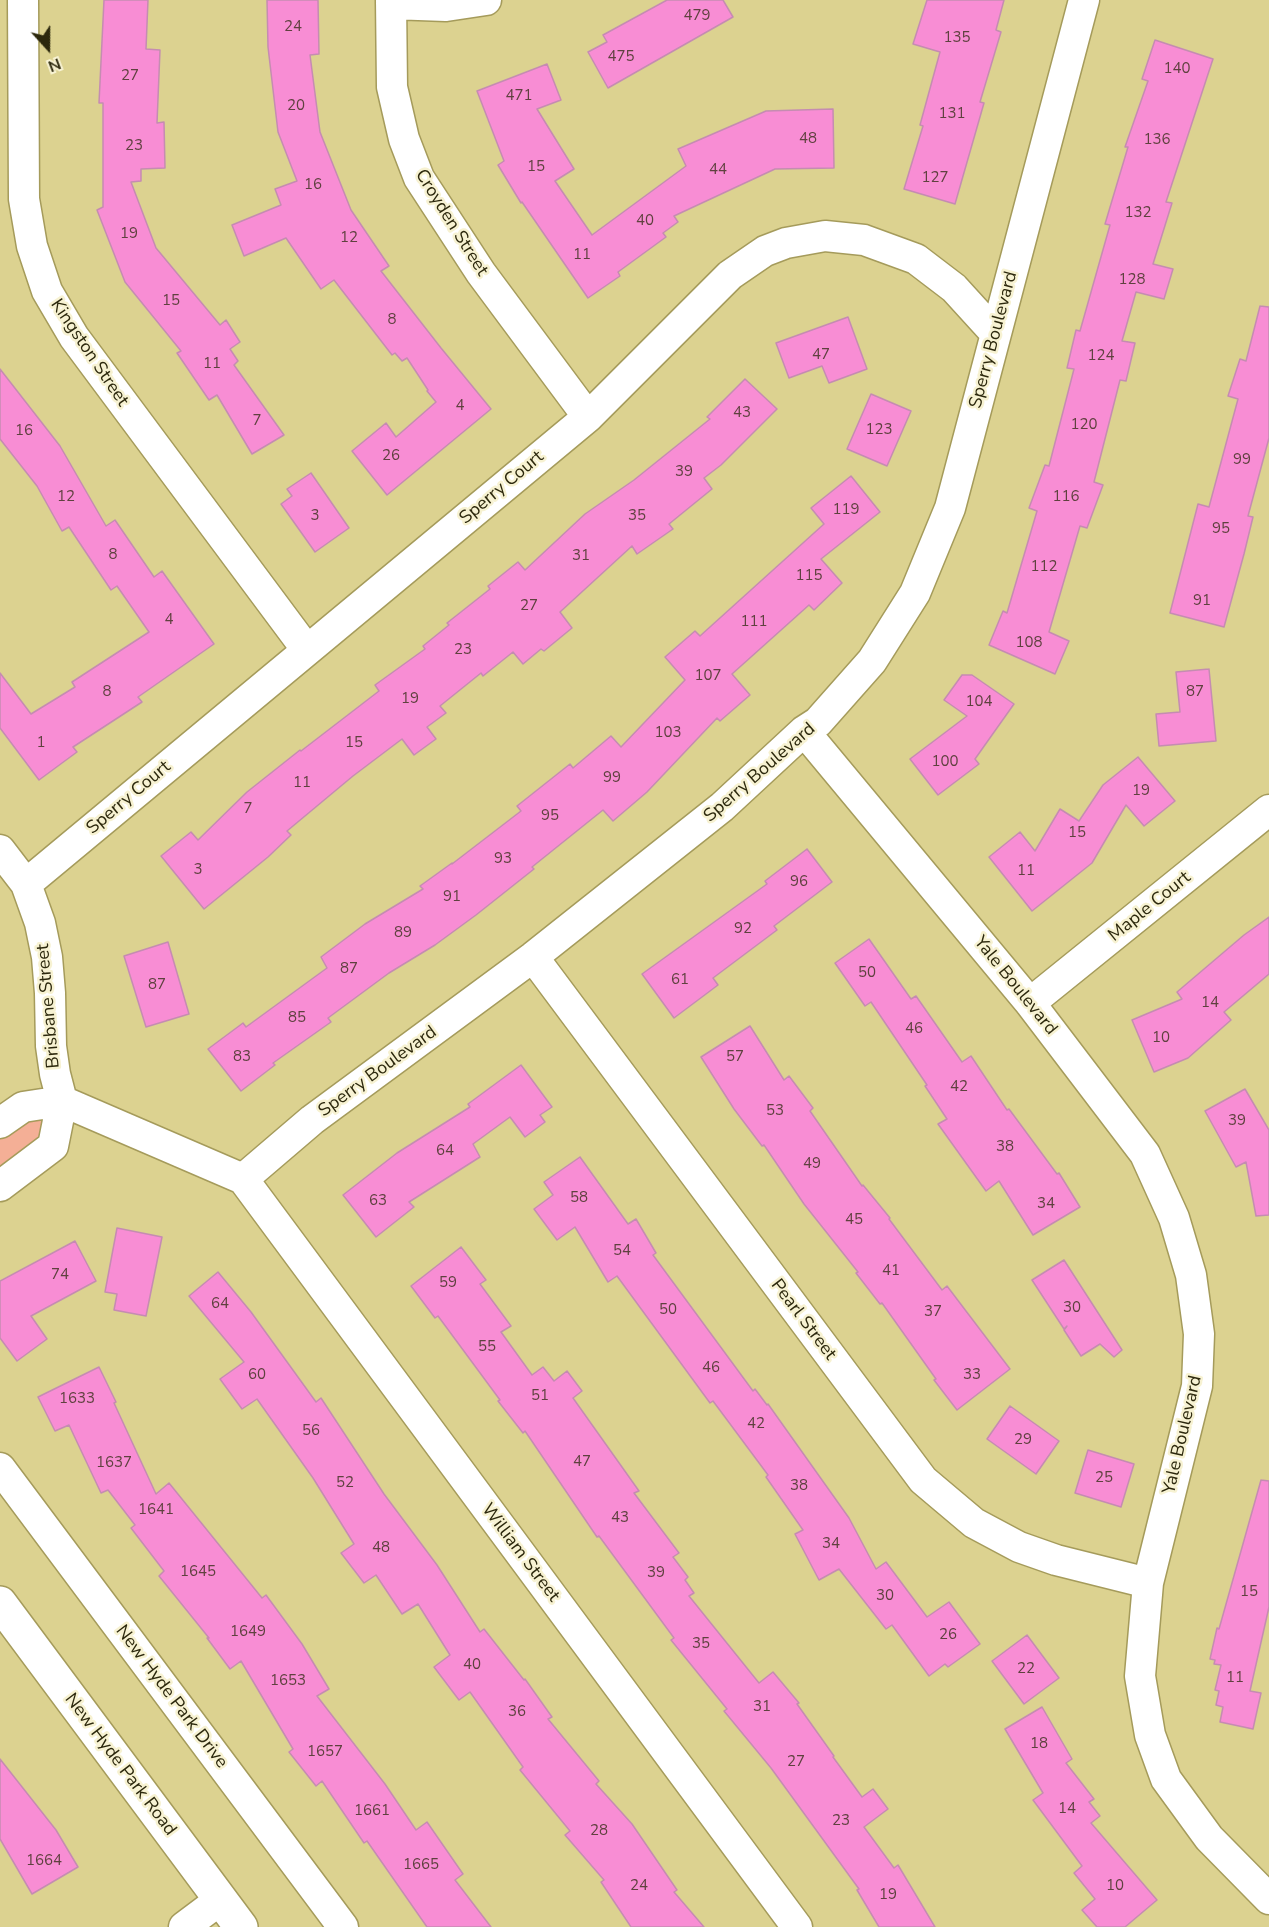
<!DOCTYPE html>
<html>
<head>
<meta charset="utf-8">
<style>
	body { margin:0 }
	#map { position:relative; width:1269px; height:1927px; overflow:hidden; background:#dcd290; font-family:"Nunito Sans",sans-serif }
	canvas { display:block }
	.north { position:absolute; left:18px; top:18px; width:60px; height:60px; -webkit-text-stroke:4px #f7f2d2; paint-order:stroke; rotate:159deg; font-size:16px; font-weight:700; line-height:24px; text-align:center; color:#2c280d }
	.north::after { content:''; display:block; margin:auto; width:21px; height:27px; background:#2c280d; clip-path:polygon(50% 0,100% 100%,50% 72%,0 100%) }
</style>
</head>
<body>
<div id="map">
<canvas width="1269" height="1927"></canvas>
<div class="north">N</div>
</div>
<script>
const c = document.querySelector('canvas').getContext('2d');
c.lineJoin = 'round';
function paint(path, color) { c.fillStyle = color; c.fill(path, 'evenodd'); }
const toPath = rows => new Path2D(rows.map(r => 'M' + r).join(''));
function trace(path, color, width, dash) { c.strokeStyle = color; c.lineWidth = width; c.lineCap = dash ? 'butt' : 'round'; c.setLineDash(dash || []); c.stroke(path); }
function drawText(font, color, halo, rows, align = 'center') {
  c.font = font + ' "Nunito Sans",sans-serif'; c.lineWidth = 5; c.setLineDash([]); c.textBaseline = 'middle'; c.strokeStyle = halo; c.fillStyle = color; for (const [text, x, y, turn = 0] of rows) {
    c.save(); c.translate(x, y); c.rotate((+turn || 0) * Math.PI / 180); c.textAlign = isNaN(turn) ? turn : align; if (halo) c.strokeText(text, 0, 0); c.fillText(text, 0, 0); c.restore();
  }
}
const green = toPath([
	[56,1106,49,1142,0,1179,0,1128]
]);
const building = toPath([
	[104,0,148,0,146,49,160,50,157,123,164,122,165,168,141,169,141,181,131,182,156,248,220,325,226,320,240,342,230,349,238,361,234,365,284,435,252,454,217,395,209,400,177,353,181,351,125,282,97,210,103,207,103,103,99,103,104,0],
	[267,0,318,0,319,54,310,55,320,132,351,210,389,266,381,271,441,348,491,409,387,495,352,451,386,423,396,437,436,402,427,391,428,390,407,358,402,361,395,353,392,355,334,280,321,289,286,238,244,256,232,225,281,205,275,189,297,181,278,132,268,47,267,0],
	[667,0,723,0,733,17,608,88,588,52,607,42,603,35,667,0],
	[927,0,1004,0,996,30,1001,32,980,102,984,103,955,204,904,189,923,126,920,125,940,52,913,44,927,0],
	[1155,40,1213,59,1166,202,1172,203,1153,264,1173,269,1164,299,1136,292,1122,341,1135,343,1126,381,1120,380,1094,482,1103,485,1087,528,1080,526,1049,632,1069,641,1055,674,989,645,1003,611,1007,613,1037,511,1029,508,1045,465,1049,466,1074,369,1067,368,1076,330,1080,331,1110,225,1105,224,1128,147,1125,147,1148,81,1142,79,1155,40],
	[547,64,561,100,537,109,574,169,555,181,592,235,686,166,678,149,766,111,833,109,834,168,775,169,674,216,678,222,663,233,666,237,618,272,620,276,588,298,522,202,521,203,498,165,504,161,477,91,547,64],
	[1260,306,1269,307,1269,438,1248,516,1253,517,1244,554,1224,627,1170,613,1198,504,1209,507,1238,399,1228,396,1240,359,1246,361,1260,306],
	[848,317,867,369,829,383,822,366,789,378,776,343,848,317],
	[0,369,60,446,106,526,115,520,154,577,162,571,214,644,138,697,142,702,73,747,77,752,39,780,0,728,0,673,31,714,75,687,72,682,149,632,117,586,111,590,69,527,62,531,37,486,0,439,0,369],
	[745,379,777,409,721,465,704,478,712,489,669,524,673,529,637,554,632,546,560,612,572,628,544,651,541,649,523,664,513,652,483,676,481,673,440,706,446,713,427,727,436,739,414,755,402,739,353,776,287,831,291,835,268,857,204,909,161,856,191,832,198,840,247,792,300,750,301,751,379,691,375,685,425,649,423,646,449,625,447,623,490,589,488,586,518,562,525,570,585,514,634,480,710,419,707,417,745,379],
	[871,394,911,411,887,466,847,449,871,394],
	[311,473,349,528,315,552,281,504,292,496,287,489,311,473],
	[851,476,880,512,821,559,842,583,814,610,809,605,732,674,750,695,720,721,717,718,647,792,613,821,603,810,532,867,534,869,476,915,435,945,389,973,328,1018,331,1022,273,1063,275,1065,241,1091,208,1049,243,1023,246,1027,327,968,321,957,365,924,423,889,420,886,452,863,452,864,521,811,517,806,570,764,573,768,611,736,621,747,685,680,665,657,695,631,700,636,824,524,811,508,851,476],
	[1209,669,1216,741,1159,746,1156,714,1180,712,1176,672,1209,669],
	[962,675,972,675,1014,704,975,759,979,764,938,795,910,759,967,716,944,700,962,675],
	[1138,757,1175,801,1144,826,1126,805,1092,863,1032,911,989,857,1020,832,1035,851,1060,809,1079,821,1103,785,1138,757],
	[807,849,832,882,774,926,777,930,713,978,718,985,674,1018,642,974,767,884,765,881,807,849],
	[1269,917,1269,974,1224,1012,1231,1020,1188,1058,1154,1072,1132,1020,1182,999,1177,992,1244,935,1269,917],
	[869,939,911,999,916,996,962,1062,971,1056,1007,1110,1009,1109,1057,1174,1059,1173,1080,1207,1033,1235,999,1181,986,1191,938,1124,947,1119,925,1086,927,1085,871,1002,865,1006,835,963,869,939],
	[168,942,189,1014,146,1027,124,956,168,942],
	[750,1026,784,1080,789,1076,813,1108,810,1111,862,1186,863,1185,890,1218,889,1219,942,1290,947,1286,1010,1369,957,1410,934,1380,936,1379,882,1303,880,1304,856,1273,858,1272,804,1204,764,1145,762,1146,734,1109,701,1057,750,1026],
	[521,1065,552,1107,540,1115,545,1122,525,1137,510,1117,473,1144,480,1157,409,1202,414,1207,376,1237,343,1195,397,1153,470,1107,468,1104,521,1065],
	[1245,1089,1269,1130,1269,1215,1256,1216,1246,1162,1236,1167,1205,1111,1245,1089],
	[580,1157,628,1224,636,1219,656,1253,653,1255,753,1391,755,1389,767,1405,768,1404,849,1518,876,1569,886,1562,927,1617,949,1602,980,1644,948,1667,945,1664,929,1676,892,1625,886,1629,839,1569,819,1580,795,1534,803,1530,766,1477,768,1475,713,1401,710,1403,617,1276,608,1282,575,1227,557,1240,534,1209,553,1195,544,1182,580,1157],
	[117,1228,162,1237,146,1316,114,1310,117,1294,105,1292,117,1228],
	[75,1241,96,1281,31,1316,47,1339,17,1361,0,1338,0,1281,75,1241],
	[461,1247,486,1280,480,1284,511,1326,501,1332,532,1375,543,1367,554,1381,567,1371,582,1391,573,1398,639,1491,634,1493,679,1553,673,1557,688,1577,685,1580,694,1593,689,1596,759,1683,773,1672,799,1703,797,1704,834,1756,833,1757,862,1797,873,1789,888,1809,864,1827,894,1868,898,1865,935,1927,879,1927,857,1890,859,1889,771,1768,724,1711,727,1709,671,1640,674,1638,599,1536,597,1537,525,1431,523,1433,498,1401,500,1400,438,1316,435,1318,411,1286,461,1247],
	[1064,1260,1122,1350,1114,1357,1100,1344,1081,1356,1064,1330,1067,1326,1064,1329,1032,1280,1064,1260],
	[218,1272,251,1312,316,1402,321,1398,384,1494,437,1565,480,1632,484,1629,524,1680,525,1679,552,1717,548,1719,599,1781,596,1784,632,1824,677,1890,674,1892,704,1927,631,1927,601,1882,604,1880,565,1835,570,1831,520,1770,523,1767,470,1692,459,1700,434,1667,450,1655,418,1604,402,1614,376,1575,364,1583,341,1553,354,1544,313,1478,257,1399,242,1409,220,1379,244,1362,189,1296,218,1272],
	[99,1367,116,1402,114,1403,156,1494,169,1483,262,1598,266,1595,302,1644,329,1689,317,1696,385,1784,416,1830,427,1822,463,1874,455,1880,491,1927,427,1927,367,1841,364,1843,322,1781,316,1786,289,1752,293,1749,241,1661,230,1669,207,1638,209,1638,159,1576,164,1571,131,1528,135,1525,108,1490,101,1493,69,1425,55,1431,38,1397,99,1367],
	[1010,1406,1059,1441,1036,1474,987,1439,1010,1406],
	[1088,1450,1134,1464,1121,1507,1075,1493,1088,1450],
	[1261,1480,1269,1481,1269,1607,1250,1691,1261,1693,1253,1729,1220,1722,1223,1707,1216,1705,1219,1691,1215,1690,1221,1665,1214,1664,1215,1660,1210,1659,1217,1628,1219,1629,1261,1480],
	[1027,1635,1059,1678,1024,1704,992,1661,1027,1635],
	[1042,1707,1072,1759,1066,1763,1094,1799,1089,1802,1100,1816,1091,1823,1157,1900,1125,1927,1097,1927,1082,1910,1095,1899,1074,1873,1082,1866,1033,1800,1043,1793,1005,1729,1042,1707],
	[0,1759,56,1830,78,1867,32,1894,0,1839,0,1759]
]);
const minor = toPath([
	[23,0,24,199,32,246,47,291,74,337,307,650],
	[391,0,392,87,404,139,419,178,481,273,588,417],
	[391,4,446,6,486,0],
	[804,731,1030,1003,1145,1154,1174,1218,1191,1275,1199,1334,1197,1386,1148,1583,1140,1676,1150,1735,1166,1779,1209,1838,1269,1899],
	[0,850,26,884,40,923,47,957,50,993,51,1046,55,1074,62,1101,53,1146,0,1186],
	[26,884,588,417,730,275,765,251,786,243,825,236,864,240,916,259,954,288,995,333],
	[533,957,923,1480,974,1523,1019,1547,1056,1560,1148,1583],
	[1030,1003,1269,810],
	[0,1123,23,1107,62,1101,243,1179,312,1120,533,957,722,807,804,731,818,722,872,661,915,593,950,508,1084,0],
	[243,1179,797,1927],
	[0,1468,343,1927],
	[184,1927,220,1900]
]);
const secondary = toPath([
	[0,1603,241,1927]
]);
const numberNames = [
	["479",697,16],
	["24",293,27],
	["135",957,38],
	["475",621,57],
	["140",1177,69],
	["27",130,76],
	["471",519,96],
	["20",296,106],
	["131",952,114],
	["48",808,139],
	["136",1157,140],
	["23",134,146],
	["15",536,167],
	["44",718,170],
	["127",935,178],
	["16",313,185],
	["132",1138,213],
	["40",645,221],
	["19",129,234],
	["12",349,238],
	["11",582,255],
	["128",1132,280],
	["15",171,301],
	["8",392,320],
	["47",821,355],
	["124",1101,356],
	["11",212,364],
	["4",460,406],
	["43",742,413],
	["7",257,421],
	["120",1084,425],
	["123",879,430],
	["16",24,431],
	["26",391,456],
	["99",1242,460],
	["39",684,472],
	["12",66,497],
	["116",1066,497],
	["119",846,510],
	["3",315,516],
	["35",637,516],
	["95",1221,529],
	["8",113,555],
	["31",581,556],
	["112",1044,567],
	["115",809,576],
	["91",1202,601],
	["27",529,606],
	["4",169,620],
	["111",754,622],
	["108",1029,643],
	["23",463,650],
	["107",708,676],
	["8",107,692],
	["87",1195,692],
	["19",410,699],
	["104",979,702],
	["103",668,733],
	["1",41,743],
	["15",354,743],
	["100",945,762],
	["99",612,778],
	["11",302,783],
	["19",1141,791],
	["7",248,809],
	["95",550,816],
	["15",1077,833],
	["93",503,859],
	["3",198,870],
	["11",1026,871],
	["96",799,882],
	["91",452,897],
	["92",743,929],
	["89",403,933],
	["87",349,969],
	["50",867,973],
	["61",680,980],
	["87",157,985],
	["14",1210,1003],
	["85",297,1018],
	["46",914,1029],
	["10",1161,1038],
	["83",242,1057],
	["57",735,1057],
	["42",959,1087],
	["53",775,1111],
	["39",1237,1121],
	["38",1005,1147],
	["64",445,1151],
	["49",812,1164],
	["58",579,1198],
	["63",378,1201],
	["34",1046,1204],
	["45",854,1220],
	["54",622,1251],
	["41",891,1271],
	["74",60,1275],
	["59",448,1283],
	["64",220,1304],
	["30",1072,1308],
	["50",668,1310],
	["37",933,1312],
	["55",487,1347],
	["46",711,1368],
	["60",257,1375],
	["33",972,1375],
	["51",540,1396],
	["1633",77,1399],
	["42",756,1424],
	["56",311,1431],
	["29",1023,1440],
	["47",582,1462],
	["1637",114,1463],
	["25",1104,1478],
	["52",345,1483],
	["38",799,1486],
	["1641",156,1510],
	["43",620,1518],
	["34",831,1544],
	["48",381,1548],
	["1645",198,1572],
	["39",656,1573],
	["15",1249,1592],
	["30",885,1596],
	["1649",248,1632],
	["26",948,1635],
	["35",701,1644],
	["40",472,1665],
	["22",1026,1669],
	["11",1235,1678],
	["1653",288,1681],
	["31",762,1707],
	["36",517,1712],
	["18",1039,1744],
	["1657",325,1752],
	["27",796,1762],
	["14",1067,1809],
	["1661",372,1811],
	["23",841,1821],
	["28",599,1831],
	["1664",44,1861],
	["1665",421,1865],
	["24",639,1886],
	["10",1115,1886],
	["19",888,1895]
];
const streetNames = [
	["Croyden Street",451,223,58],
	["Sperry Boulevard",994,340,-75],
	["Kingston Street",89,353,56],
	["Sperry Court",502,488,-40],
	["Sperry Boulevard",760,773,-41],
	["Sperry Court",129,798,-40],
	["Maple Court",1150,907,-39],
	["Yale Boulevard",1015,986,51],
	["Brisbane Street",49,1006,-95],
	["Sperry Boulevard",378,1072,-36],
	["Pearl Street",803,1320,53],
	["Yale Boulevard",1183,1435,-77],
	["William Street",520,1553,53],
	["New Hyde Park Drive",171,1697,53],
	["New Hyde Park Road",120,1765,53]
];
paint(green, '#f4af96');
paint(building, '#f88dd4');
trace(building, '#c58cb1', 1.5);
trace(minor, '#a59b5b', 33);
trace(secondary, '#a59b5b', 36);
trace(minor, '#fff', 30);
trace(secondary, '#fff', 33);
drawText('15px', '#5f413f', null, numberNames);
drawText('18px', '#2c280d', '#f7f2d2', streetNames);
</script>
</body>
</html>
